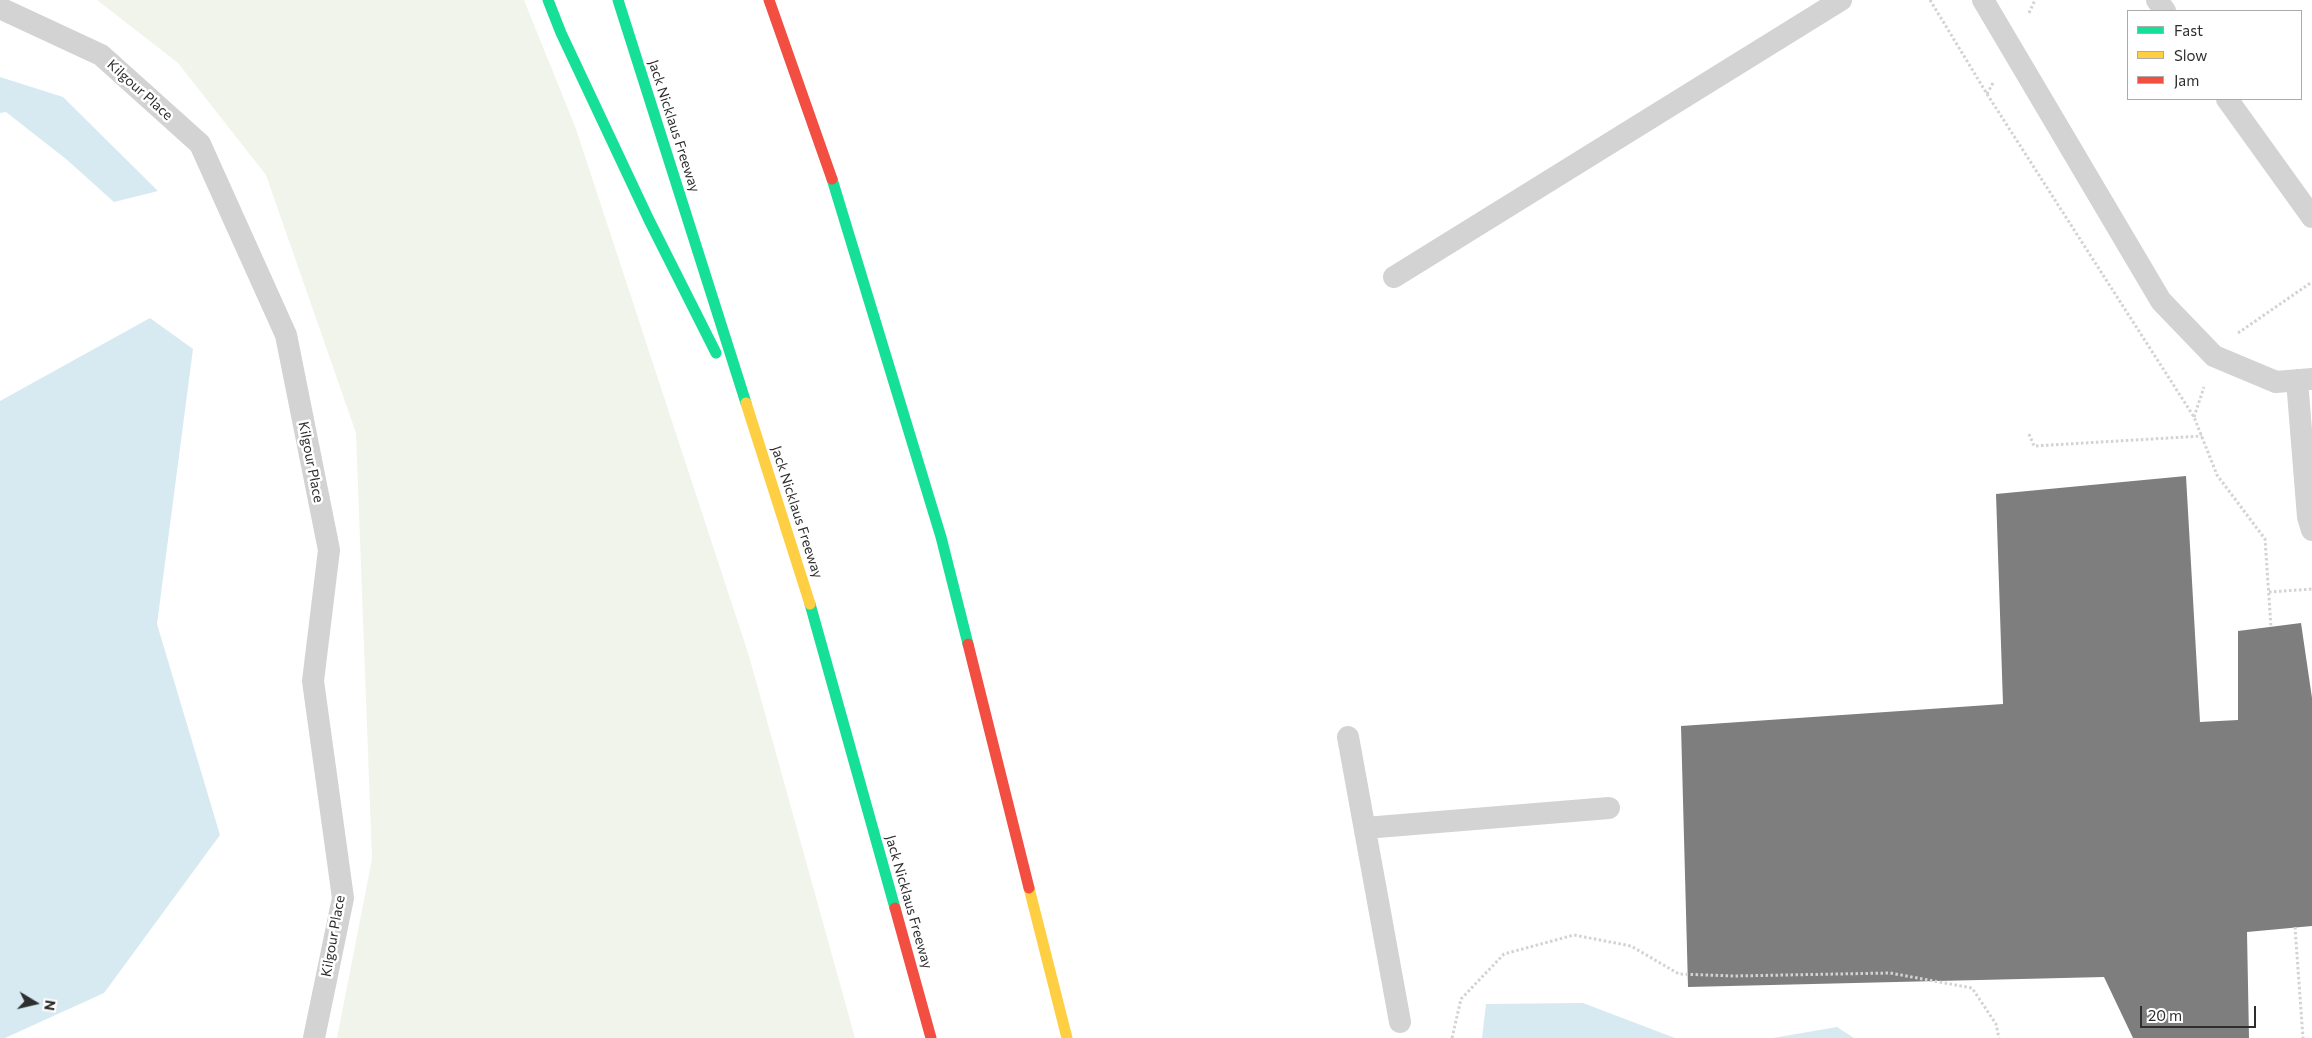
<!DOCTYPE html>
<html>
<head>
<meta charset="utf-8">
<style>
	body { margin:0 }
	#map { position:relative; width:2312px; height:1038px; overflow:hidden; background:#fff; font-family:Commissioner,sans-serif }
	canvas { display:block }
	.legend { position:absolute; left:2127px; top:10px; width:175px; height:90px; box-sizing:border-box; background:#fff; border:1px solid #ababab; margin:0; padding:6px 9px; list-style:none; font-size:15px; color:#2e2e2e }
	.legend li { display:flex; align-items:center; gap:10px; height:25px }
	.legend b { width:25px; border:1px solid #ababab }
	.north { position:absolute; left:10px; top:978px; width:50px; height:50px; -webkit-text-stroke:4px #fff; paint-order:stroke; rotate:99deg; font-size:14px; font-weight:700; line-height:20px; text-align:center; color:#2e2e2e }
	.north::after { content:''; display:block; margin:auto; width:18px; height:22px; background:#2e2e2e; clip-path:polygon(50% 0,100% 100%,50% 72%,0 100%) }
	.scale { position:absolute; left:2140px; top:1006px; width:116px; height:22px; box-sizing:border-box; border:2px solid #2e2e2e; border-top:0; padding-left:6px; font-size:15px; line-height:18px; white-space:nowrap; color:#2e2e2e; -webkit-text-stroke:4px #fff; paint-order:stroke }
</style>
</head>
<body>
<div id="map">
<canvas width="2312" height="1038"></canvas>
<ul class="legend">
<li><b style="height:6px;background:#16e098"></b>Fast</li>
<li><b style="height:6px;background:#ffcf43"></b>Slow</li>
<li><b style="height:6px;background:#f24e42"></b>Jam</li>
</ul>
<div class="north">N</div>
<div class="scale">20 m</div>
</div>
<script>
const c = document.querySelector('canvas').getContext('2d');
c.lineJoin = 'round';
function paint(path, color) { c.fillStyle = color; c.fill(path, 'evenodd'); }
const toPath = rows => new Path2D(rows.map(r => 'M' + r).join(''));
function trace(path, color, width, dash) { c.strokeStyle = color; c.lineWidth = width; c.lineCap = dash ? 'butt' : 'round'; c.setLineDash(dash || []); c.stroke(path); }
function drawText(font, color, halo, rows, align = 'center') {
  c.font = font + ' Commissioner,sans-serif'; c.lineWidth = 5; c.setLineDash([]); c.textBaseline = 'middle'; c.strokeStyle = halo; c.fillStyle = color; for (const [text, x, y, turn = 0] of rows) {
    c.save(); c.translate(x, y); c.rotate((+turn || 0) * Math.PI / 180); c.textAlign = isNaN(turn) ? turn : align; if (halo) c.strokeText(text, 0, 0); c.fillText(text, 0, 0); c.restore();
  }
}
const green = toPath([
	[97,0,524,0,576,129,749,656,855,1038,337,1038,372,859,356,433,266,175,178,63]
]);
const water = toPath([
	[0,77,63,97,158,191,114,202,66,159,6,112,0,113],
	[150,318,193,349,157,624,220,835,104,993,5,1038,0,1038,0,401],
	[1583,1003,1675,1038,1482,1038,1486,1004],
	[1837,1027,1854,1038,1773,1038]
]);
const building = toPath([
	[2186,476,2200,722,2238,720,2238,631,2301,623,2312,698,2312,926,2247,932,2249,1038,2133,1038,2104,977,1688,987,1681,726,2003,704,1996,494]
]);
const path = toPath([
	[1930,0,1987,94,2194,417,2217,475,2265,539,2271,627],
	[2029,13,2035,0],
	[1987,94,1994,81],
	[2238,333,2312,282],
	[2194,417,2204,387],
	[2029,434,2034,446,2202,436],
	[2269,592,2312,589],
	[2295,927,2303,1038],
	[1452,1038,1461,999,1504,954,1574,935,1631,946,1679,974,1734,976,1890,973,1972,988,1996,1024,1999,1038]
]);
const lane = toPath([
	[1983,0,2161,301,2214,356,2276,382,2312,379],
	[2157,0,2165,11],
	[0,8,101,55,200,144,286,335,329,550,313,681,343,898,314,1038],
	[2227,99,2312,217],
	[1394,277,1841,0],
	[2297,380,2308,517,2312,530],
	[1348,737,1400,1022],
	[1365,828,1609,808]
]);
const fast = toPath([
	[548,0,561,33,649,220,716,353],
	[618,0,746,403],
	[832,179,941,537,968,644],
	[810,604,895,908]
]);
const slow = toPath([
	[746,403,810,604],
	[1029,888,1067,1038]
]);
const jam = toPath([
	[769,0,832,179],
	[968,644,1029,888],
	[895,908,931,1038]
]);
const streetNames = [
	["Kilgour Place",140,90,42],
	["Jack Nicklaus Freeway",674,126,72],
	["Kilgour Place",311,462,79],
	["Jack Nicklaus Freeway",797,512,72],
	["Jack Nicklaus Freeway",909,902,74],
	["Kilgour Place",333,936,-80]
];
paint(green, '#f1f4eb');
paint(water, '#d7eaf2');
paint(building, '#7e7e7e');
trace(path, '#d3d3d3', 3, [2.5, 2.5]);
trace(lane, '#d3d3d3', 22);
trace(fast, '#16e098', 11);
trace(slow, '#ffcf43', 11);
trace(jam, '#f24e42', 11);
drawText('14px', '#2e2e2e', '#fff', streetNames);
</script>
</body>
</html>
